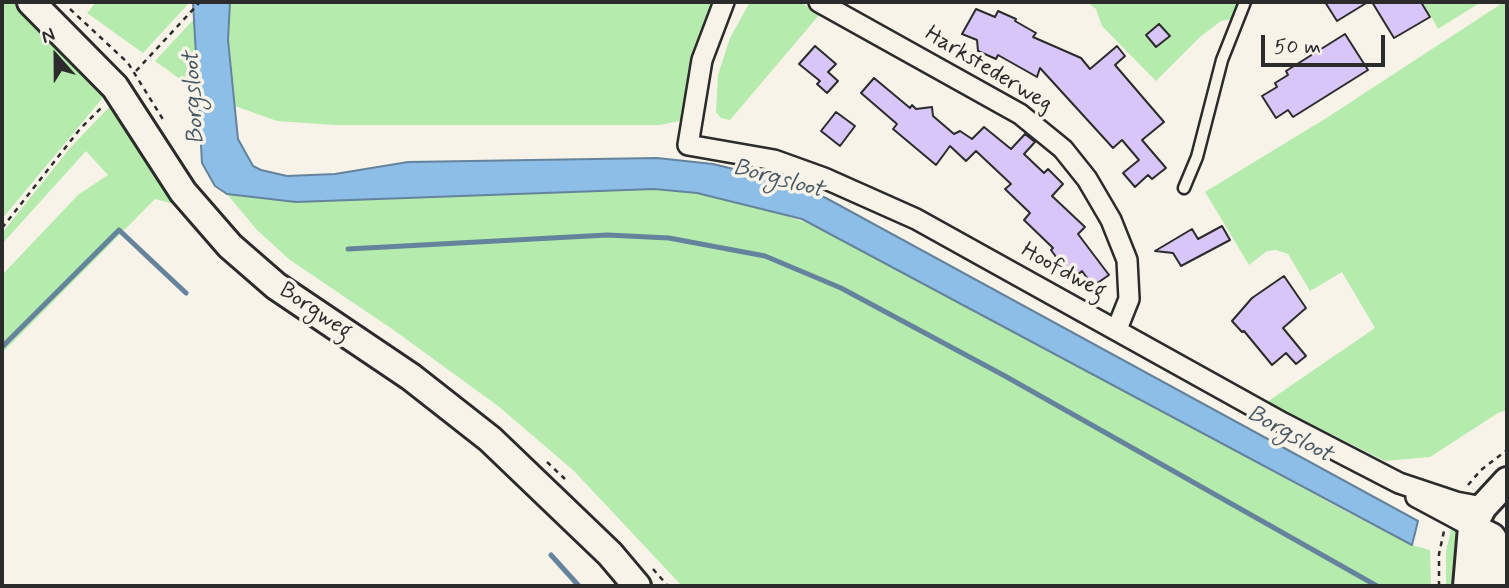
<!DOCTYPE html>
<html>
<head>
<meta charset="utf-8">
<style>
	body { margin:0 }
	#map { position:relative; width:1509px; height:588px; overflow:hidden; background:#f7f3e8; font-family:Mynerve,sans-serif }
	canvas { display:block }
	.frame { position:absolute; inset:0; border:4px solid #2b2b2b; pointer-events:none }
	.north { position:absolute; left:21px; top:21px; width:70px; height:70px; -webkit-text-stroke:5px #f7f3e8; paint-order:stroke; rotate:339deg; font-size:19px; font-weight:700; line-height:28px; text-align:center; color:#2b2b2b }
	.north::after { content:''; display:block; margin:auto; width:24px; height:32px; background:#2b2b2b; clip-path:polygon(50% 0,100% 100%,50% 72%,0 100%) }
	.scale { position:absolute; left:1261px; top:35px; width:124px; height:32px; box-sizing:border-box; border:4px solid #2b2b2b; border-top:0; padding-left:9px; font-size:21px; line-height:24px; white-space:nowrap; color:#2b2b2b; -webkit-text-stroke:5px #f7f3e8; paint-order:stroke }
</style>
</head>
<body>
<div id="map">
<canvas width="1509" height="588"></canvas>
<div class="frame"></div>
<div class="north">N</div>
<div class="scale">50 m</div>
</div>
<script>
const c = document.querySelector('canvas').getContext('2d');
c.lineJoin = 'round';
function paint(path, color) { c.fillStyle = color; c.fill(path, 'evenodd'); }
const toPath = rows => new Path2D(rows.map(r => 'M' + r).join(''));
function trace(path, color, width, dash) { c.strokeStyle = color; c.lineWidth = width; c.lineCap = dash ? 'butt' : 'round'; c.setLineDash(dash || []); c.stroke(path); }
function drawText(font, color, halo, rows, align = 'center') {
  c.font = font + ' Mynerve,sans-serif'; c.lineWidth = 7; c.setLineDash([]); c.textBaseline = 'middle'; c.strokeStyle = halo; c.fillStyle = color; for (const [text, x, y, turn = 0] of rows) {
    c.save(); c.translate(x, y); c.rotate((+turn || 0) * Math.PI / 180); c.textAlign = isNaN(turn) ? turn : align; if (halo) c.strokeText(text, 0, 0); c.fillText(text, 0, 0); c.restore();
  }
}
const green = toPath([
	[2,2,14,2,67,51,105,95,2,219],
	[96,2,190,2,143,53,87,13],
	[230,2,717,2,680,121,659,125,335,125,277,121,235,106,228,40],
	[750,2,800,2,820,14,730,120,721,118,716,112,718,75,730,38],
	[1087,2,1239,2,1232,19,1221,21,1200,37,1156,81,1102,26,1096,9],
	[1423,2,1481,2,1438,29],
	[1504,2,1507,2,1507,410,1498,413,1430,457,1385,461,1267,402,1375,328,1342,272,1310,291,1288,254,1276,250,1267,251,1249,265,1205,192,1328,117],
	[194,19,198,92,155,61],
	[112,104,178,205,155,199,2,353,2,275,79,194,108,175,86,151,2,244,2,233,71,147],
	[654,189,697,193,758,206,822,228,1347,512,1412,545,1430,550,1431,586,682,586,573,470,498,406,395,331,290,260,257,230,227,194,296,202],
	[1453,523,1460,531,1460,586,1446,586,1446,551]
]);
const water = toPath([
	[193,2,230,2,228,40,238,139,253,166,261,170,287,176,335,174,408,162,657,158,713,164,783,181,826,198,1418,521,1412,545,802,219,697,193,654,189,296,202,227,194,215,186,202,163,193,2]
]);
const stream = toPath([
	[348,249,607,235,669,238,765,256,841,288,1005,376,1377,586],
	[2,347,119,230,186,293],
	[551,555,579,586]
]);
const building = toPath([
	[1325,2,1368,2,1337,21,1325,2],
	[1372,2,1421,2,1430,17,1394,38,1372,2],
	[976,9,995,17,998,11,1016,19,1015,21,1036,33,1033,37,1081,58,1090,69,1117,46,1125,56,1115,65,1164,122,1142,140,1166,168,1152,179,1148,175,1135,187,1123,173,1139,160,1122,140,1113,148,1040,68,1037,77,998,55,996,59,978,51,977,40,962,34,976,9],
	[1159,24,1170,36,1156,47,1146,35,1159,24],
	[1345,34,1368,70,1293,117,1288,110,1276,118,1262,96,1277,87,1275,83,1288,75,1286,71,1345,34],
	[815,46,836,64,828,72,838,81,827,93,817,84,820,81,799,64,815,46],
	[874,78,910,108,912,105,916,109,932,107,933,116,954,134,960,131,972,139,984,127,1011,149,1025,134,1035,142,1024,154,1044,173,1048,169,1063,184,1052,196,1085,227,1078,234,1109,275,1093,286,1082,271,1072,279,1051,250,1053,248,1024,220,1030,213,1005,189,1011,184,976,151,966,161,950,146,936,165,893,129,897,124,861,93,874,78],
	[836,112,855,126,840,146,821,131,836,112],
	[1222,226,1230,240,1181,266,1173,253,1155,251,1192,229,1198,239,1222,226],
	[1284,276,1306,308,1283,328,1306,356,1296,364,1286,353,1272,365,1244,331,1242,332,1232,321,1252,298,1284,276]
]);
const path = toPath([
	[70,9,128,63,164,121],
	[136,71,200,2],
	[2,228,80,129,102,107],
	[547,462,565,479],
	[1468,485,1481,470,1507,450],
	[653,569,668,586],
	[1439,586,1439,554,1444,531]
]);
const service = toPath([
	[1184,188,1197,157,1222,60,1245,2]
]);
const minor = toPath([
	[724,2,702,60,688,145,774,160,824,178,916,219,1283,423,1399,483,1456,502,1483,507],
	[819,2,1020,114,1063,149,1087,179,1111,220,1127,260,1129,299,1117,329],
	[1416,497,1472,527]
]);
const secondary = toPath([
	[31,2,115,87,183,192,230,246,276,286,411,377,490,439,610,554,637,586],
	[1472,527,1492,537,1495,542,1493,586],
	[1467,586,1472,527,1483,507,1507,481]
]);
const streetNames = [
	["Harkstederweg",988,70,31],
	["Hoofdweg",1063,272,29],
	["Borgweg",315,312,34]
];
const waterNames = [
	["Borgsloot",195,98,-93],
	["Borgsloot",778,180,15],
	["Borgsloot",1289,435,29]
];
paint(green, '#b5ebad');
paint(water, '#8cbee8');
trace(water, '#65839c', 2);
trace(stream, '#65839c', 5);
paint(building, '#d7c6f7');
trace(building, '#2b2b2b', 2);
trace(service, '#2b2b2b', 15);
trace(minor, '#2b2b2b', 24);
trace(secondary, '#2b2b2b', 32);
trace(path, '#2b2b2b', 2.5, [5, 5]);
trace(service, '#f7f3e8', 10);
trace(minor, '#f7f3e8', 19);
trace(secondary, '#f7f3e8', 26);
drawText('23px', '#2b2b2b', '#f7f3e8', streetNames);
drawText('italic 24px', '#485764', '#f7f3e8', waterNames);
</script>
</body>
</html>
